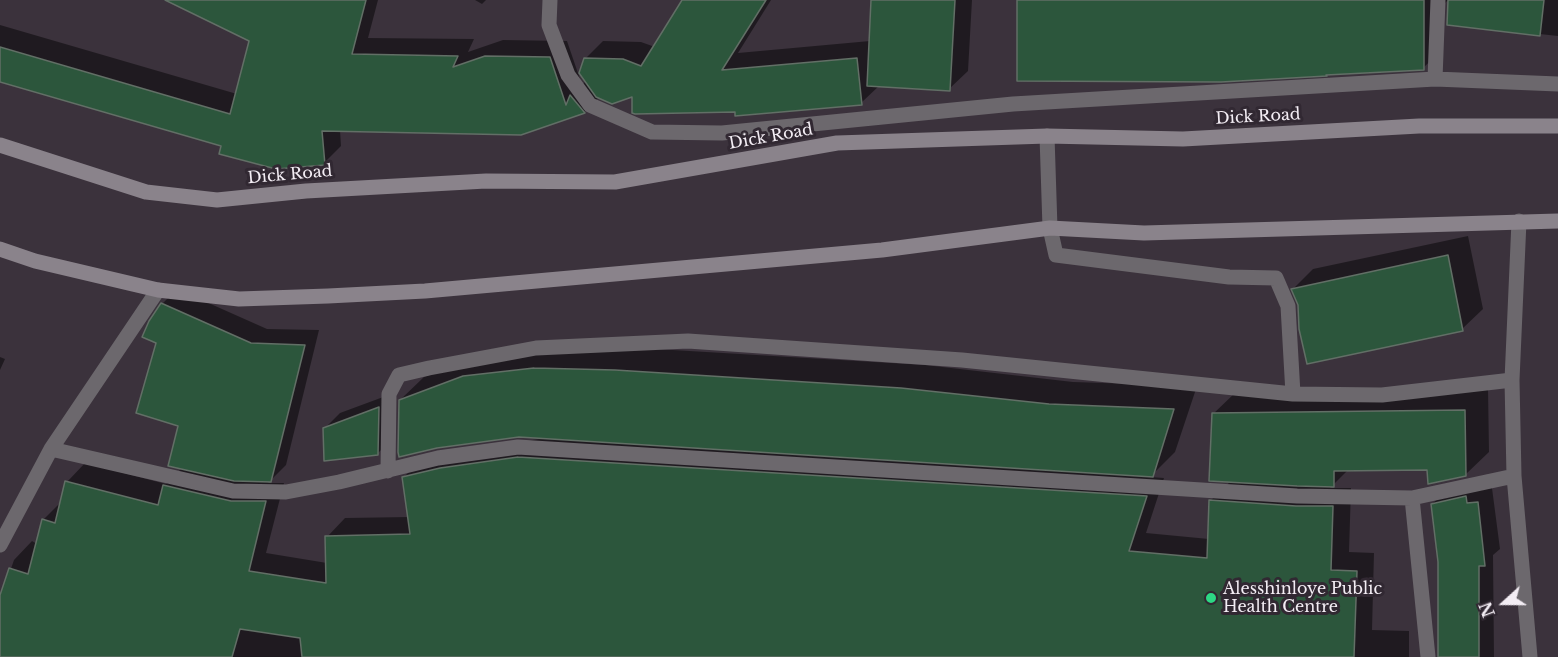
<!DOCTYPE html>
<html>
<head>
<meta charset="utf-8">
<style>
	body { margin:0 }
	#map { position:relative; width:1558px; height:657px; overflow:hidden; background:#3b323c; font-family:"Libre Baskerville",serif }
	canvas { display:block }
	.north { position:absolute; left:1474px; top:573px; width:60px; height:60px; -webkit-text-stroke:4px #312832; paint-order:stroke; rotate:249deg; font-size:16px; font-weight:700; line-height:24px; text-align:center; color:#f3edf4 }
	.north::after { content:''; display:block; margin:auto; width:21px; height:27px; background:#f3edf4; clip-path:polygon(50% 0,100% 100%,50% 72%,0 100%) }
</style>
</head>
<body>
<div id="map">
<canvas width="1558" height="657"></canvas>
<div class="north">N</div>
</div>
<script>
const c = document.querySelector('canvas').getContext('2d');
c.lineJoin = 'round';
function paint(path, color) { c.fillStyle = color; c.fill(path, 'evenodd'); }
const toPath = rows => new Path2D(rows.map(r => 'M' + r).join(''));
function trace(path, color, width, dash) { c.strokeStyle = color; c.lineWidth = width; c.lineCap = dash ? 'butt' : 'round'; c.setLineDash(dash || []); c.stroke(path); }
function drawText(font, color, halo, rows, align = 'center') {
  c.font = font + ' "Libre Baskerville",serif'; c.lineWidth = 6; c.setLineDash([]); c.textBaseline = 'middle'; c.strokeStyle = halo; c.fillStyle = color; for (const [text, x, y, turn = 0] of rows) {
    c.save(); c.translate(x, y); c.rotate((+turn || 0) * Math.PI / 180); c.textAlign = isNaN(turn) ? turn : align; if (halo) c.strokeText(text, 0, 0); c.fillText(text, 0, 0); c.restore();
  }
}
const shadow = toPath([
	[168,0,378,0,368,38,474,39,468,52,503,40,567,41,582,85,586,81,585,59,603,41,641,42,655,47,684,0,771,0,738,53,870,41,873,0,972,0,968,71,949,89,880,85,861,103,736,110,633,95,599,97,584,112,521,133,340,130,341,146,324,163,0,81,0,25,237,94,251,40],
	[475,0,486,0,482,4],
	[1019,0,1448,0,1443,5,1443,49,1423,68],
	[1448,0,1558,0,1558,36,1448,24],
	[1468,236,1483,309,1462,329,1299,305,1293,289,1313,269],
	[177,289,267,329,319,330,286,465,268,483,284,483,266,553,327,563,327,537,345,518,409,517,404,477,422,459,459,450,540,439,540,437,400,400,424,377,487,353,639,348,925,365,1073,382,1197,386,1175,452,1150,477,1164,478,1146,533,1209,539,1210,501,1231,481,1213,414,1237,391,1488,388,1489,452,1465,475,1428,469,1349,469,1330,488,1351,488,1349,552,1374,553,1372,630,1409,631,1409,657,0,657,0,600,14,560,32,541,37,544,43,520,62,501,67,482,85,463,166,484,182,468,180,425,158,342,162,304],
	[0,357,5,359,0,370],
	[394,393,393,438,378,453,325,428,340,413],
	[1492,488,1500,549,1493,555,1494,657,1449,657,1432,504,1448,489]
]);
const building = toPath([
	[165,0,366,0,352,54,458,56,453,67,485,56,550,57,566,105,570,95,585,113,521,135,322,131,325,165,276,169,219,154,221,146,0,82,0,47,230,114,249,41,165,0],
	[682,0,766,0,722,70,857,58,862,105,735,116,735,112,635,114,632,113,632,97,612,104,596,97,579,73,584,58,623,59,641,66,682,0],
	[871,0,955,0,950,91,867,86,871,0],
	[1017,0,1424,0,1424,70,1326,75,1327,76,1221,82,1017,81,1017,0],
	[1448,0,1544,0,1540,36,1447,25,1448,0],
	[1448,255,1463,331,1307,364,1299,329,1298,305,1291,289,1448,255],
	[161,303,251,343,305,345,271,482,234,481,168,466,178,426,136,413,156,343,142,337,149,321,161,303],
	[534,368,615,370,901,388,1049,404,1174,409,1153,477,519,437,437,448,399,457,398,452,399,400,463,376,534,368],
	[379,407,378,455,324,461,323,428,379,407],
	[1465,410,1466,476,1428,484,1427,470,1334,471,1334,487,1297,486,1209,481,1212,413,1465,410],
	[518,457,1147,496,1129,551,1207,558,1209,500,1296,506,1333,506,1331,570,1357,571,1354,657,302,657,300,638,240,629,232,657,0,657,0,595,9,568,28,574,42,519,55,523,65,481,158,505,163,485,231,501,266,501,249,571,326,583,325,536,410,534,402,477,440,468,518,457],
	[1466,496,1467,503,1478,502,1485,566,1479,566,1479,657,1438,657,1438,562,1431,504,1466,496]
]);
const street = toPath([
	[550,0,549,25,568,75,590,105,652,132,722,133,1013,104,1435,79,1558,84],
	[1435,79,1438,0],
	[1047,136,1050,228,1056,255,1229,277,1276,278,1288,306,1293,394],
	[1519,221,1512,380,1514,476,1530,657],
	[51,449,233,491,286,492,339,482,438,458,518,447,1297,496,1412,498,1514,476],
	[388,471,389,394,399,375,429,368,536,348,688,341,962,360,1293,394,1382,395,1512,380],
	[1412,498,1428,657],
	[0,545,51,449,158,290]
]);
const secondary = toPath([
	[0,145,146,192,217,200,306,191,486,181,615,182,837,143,1047,136,1183,139,1419,126,1558,126],
	[0,249,35,261,158,290,239,299,328,296,425,291,882,250,1050,228,1144,233,1558,221]
]);
const markers = [
	[1211,598,6,"#2dd884"]
];
const streetNames = [
	["Dick Road",1258,117,-3],
	["Dick Road",771,137,-10],
	["Dick Road",290,175,-5]
];
const poiNames = [
	["Alesshinloye Public",1223,589],
	["Health Centre",1223,607]
];
paint(shadow, '#0007');
paint(building, '#2c563c');
trace(building, '#626f66', 1.5);
trace(street, '#6c686d', 15);
trace(secondary, '#8a838b', 15);
for (const [x, y, r, color] of markers) { const dot = new Path2D(); dot.arc(x, y, r, 0, 2 * Math.PI); c.fillStyle = color; c.fill(dot); trace(dot, '#312832', 2); }
drawText('16px', '#f3edf4', '#312832', streetNames);
drawText('16px', '#f3edf4', '#312832', poiNames, 'left');
</script>
</body>
</html>
